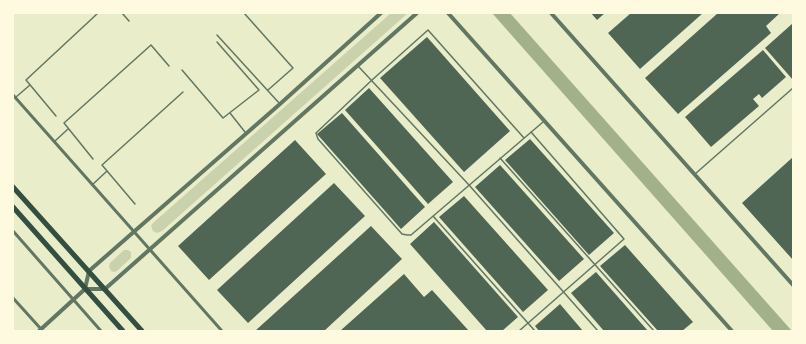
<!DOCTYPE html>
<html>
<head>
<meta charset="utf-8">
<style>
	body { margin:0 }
	#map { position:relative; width:806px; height:344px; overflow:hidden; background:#e9edc9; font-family:Quicksand,sans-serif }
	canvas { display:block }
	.frame { position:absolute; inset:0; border:14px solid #fefae0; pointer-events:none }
</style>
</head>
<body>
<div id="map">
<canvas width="806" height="344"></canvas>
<div class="frame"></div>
</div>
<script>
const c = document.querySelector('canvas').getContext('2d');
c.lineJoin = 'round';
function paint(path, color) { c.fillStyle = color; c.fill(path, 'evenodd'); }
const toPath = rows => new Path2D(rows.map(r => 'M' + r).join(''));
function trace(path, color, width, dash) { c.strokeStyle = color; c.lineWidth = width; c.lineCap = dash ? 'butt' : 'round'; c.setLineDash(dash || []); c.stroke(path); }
const green = toPath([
	[391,13,408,13,162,231,157,233,153,231,151,226,153,223],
	[124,250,128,250,131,252,131,258,117,271,114,272,111,271,109,267,110,263]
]);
const water = toPath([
	[492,13,510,13,792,331,773,331]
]);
const building = toPath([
	[591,13,605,13,597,20],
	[631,13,703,13,640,69,608,33],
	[718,13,780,13,766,26,771,33,678,114,645,78],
	[793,23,793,80,765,48],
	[427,37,510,131,464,172,380,78],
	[763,50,786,77,762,98,759,94,753,99,759,106,711,147,685,117],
	[369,88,453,182,428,204,345,110],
	[342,113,425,207,401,229,317,134],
	[530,139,614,233,589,255,505,160],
	[295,140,326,174,209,280,178,246],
	[793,157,793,260,742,203],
	[500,165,584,259,559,281,475,187],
	[334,183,365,216,248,323,217,290],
	[464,196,548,290,523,312,439,217],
	[434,222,518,317,502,331,487,331,410,244],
	[371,226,402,259,324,331,255,331],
	[625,245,693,322,682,331,658,331,600,266],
	[596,272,648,331,604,331,571,293],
	[404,274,424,297,432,290,469,331,340,331],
	[560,304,583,331,539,331,535,326]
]);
const service = toPath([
	[122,13,129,21],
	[244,13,293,68,268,90],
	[217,35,280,104],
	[358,66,469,185,598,331],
	[182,70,223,118,259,90,217,42],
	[16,97,30,85],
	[230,113,245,132],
	[56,116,26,80,98,13],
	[524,138,428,30,372,80,316,133,318,139,402,234,407,235,411,235,543,122],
	[55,141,68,129],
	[500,158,654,331],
	[93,159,64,123,151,45,169,66],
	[695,174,793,88],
	[92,185,107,171],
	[135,204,102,165,183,92],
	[433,216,535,331],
	[519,331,624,239,531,132]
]);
const minor = toPath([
	[13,95,222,331],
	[13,231,101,331],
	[13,298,41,329]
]);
const tertiary = toPath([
	[448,13,732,331],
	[551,13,793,285],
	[85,289,105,289,417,13],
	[85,289,89,271,280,104,381,13],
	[39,331,85,289]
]);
const primary = toPath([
	[13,187,142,331],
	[13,207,123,331]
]);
paint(green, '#cad2ad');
paint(water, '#a3b18a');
paint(building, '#4f6655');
trace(service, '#617663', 1.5);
trace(minor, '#617663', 3);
trace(tertiary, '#617663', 4);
trace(primary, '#344e41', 5);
</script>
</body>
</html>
